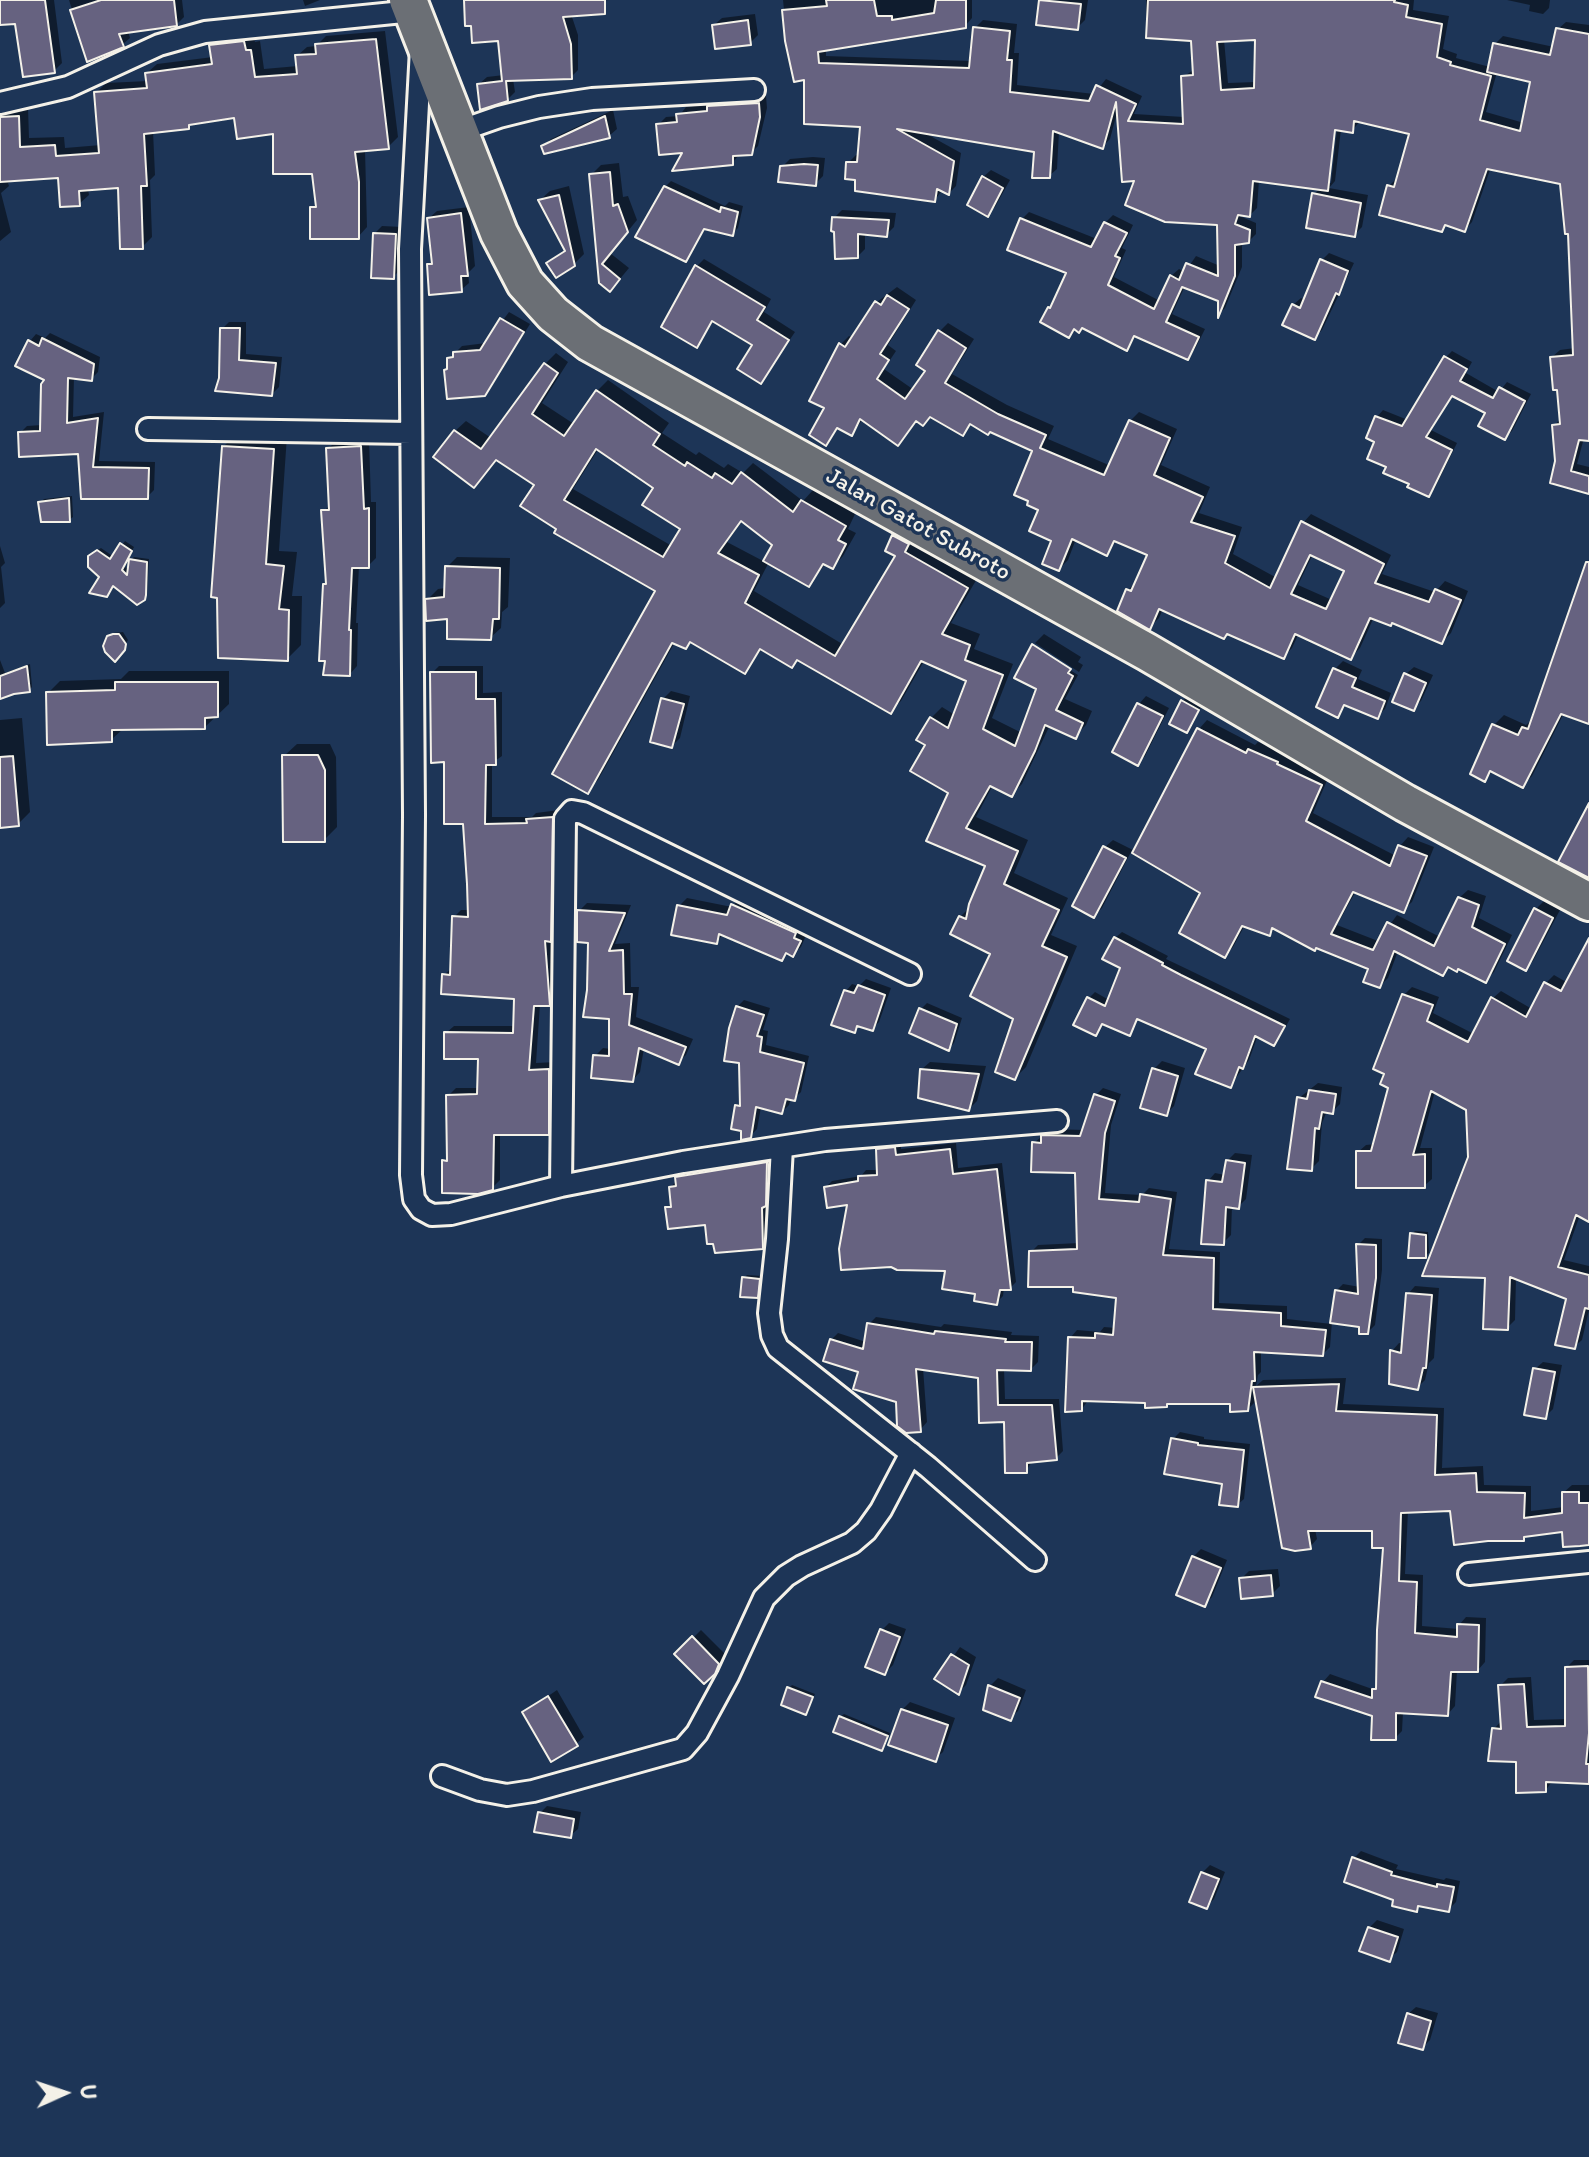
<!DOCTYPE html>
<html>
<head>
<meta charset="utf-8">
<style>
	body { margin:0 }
	#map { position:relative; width:1589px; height:2157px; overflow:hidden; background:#1d3557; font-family:Itim,sans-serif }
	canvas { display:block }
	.north { position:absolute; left:24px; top:2053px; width:80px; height:80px; -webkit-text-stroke:6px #1d3557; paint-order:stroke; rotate:87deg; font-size:22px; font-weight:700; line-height:32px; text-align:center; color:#f4f1e8 }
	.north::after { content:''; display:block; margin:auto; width:28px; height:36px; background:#f4f1e8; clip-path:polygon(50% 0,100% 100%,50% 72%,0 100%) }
</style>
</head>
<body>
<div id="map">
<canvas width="1589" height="2157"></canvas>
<div class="north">U</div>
</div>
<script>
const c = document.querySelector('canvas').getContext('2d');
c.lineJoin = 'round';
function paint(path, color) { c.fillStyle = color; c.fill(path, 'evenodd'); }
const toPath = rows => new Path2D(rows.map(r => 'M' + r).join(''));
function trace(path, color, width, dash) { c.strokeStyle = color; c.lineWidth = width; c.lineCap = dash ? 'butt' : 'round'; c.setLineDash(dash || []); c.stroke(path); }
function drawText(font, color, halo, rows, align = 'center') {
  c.font = font + ' Itim,sans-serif'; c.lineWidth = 7; c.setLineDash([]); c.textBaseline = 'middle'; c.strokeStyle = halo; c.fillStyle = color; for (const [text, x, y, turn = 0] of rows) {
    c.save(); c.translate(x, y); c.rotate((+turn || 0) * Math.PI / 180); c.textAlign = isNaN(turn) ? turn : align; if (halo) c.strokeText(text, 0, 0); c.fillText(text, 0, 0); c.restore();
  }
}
const shadow = toPath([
	[0,0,54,0,62,63,54,71,17,22,0,23],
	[69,0,182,0,184,17,176,25,128,31,130,38,122,45,88,60],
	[303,0,320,0,305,6],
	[466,0,610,0,597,1,571,14,578,35,578,70,571,77,513,79,515,92,507,100,479,84,487,77,504,75,500,39],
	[783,0,972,0,972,18,965,26,826,49,826,56,971,61,975,28,983,20,1017,24,1014,53,1019,53,1017,85,1094,94,1106,79,1142,96,1134,114,1184,117,1183,77,1195,69,1193,39,1146,21,1146,0,1414,0,1413,10,1449,16,1443,49,1457,54,1456,58,1490,67,1495,44,1503,36,1554,47,1558,29,1566,22,1589,25,1589,439,1584,438,1577,464,1589,467,1589,492,1557,461,1554,426,1561,418,1552,357,1560,350,1575,348,1570,231,1562,182,1491,167,1472,222,1465,230,1448,224,1442,230,1389,186,1397,178,1412,133,1360,121,1352,131,1341,129,1335,181,1329,188,1368,195,1362,227,1354,235,1314,194,1321,188,1259,180,1257,208,1250,215,1237,215,1256,223,1256,234,1248,242,1242,242,1242,267,1225,308,1220,313,1220,300,1185,286,1172,314,1205,329,1195,349,1188,357,1137,335,1126,349,1083,327,1076,328,1069,335,1049,308,1054,303,1068,272,1021,220,1029,212,1097,239,1105,223,1113,215,1133,225,1122,248,1126,250,1114,277,1160,301,1171,276,1179,269,1185,272,1196,256,1220,266,1219,223,1137,179,1118,109,1110,139,1102,147,1059,131,1057,169,1049,176,1036,151,923,132,961,153,956,186,949,193,943,189,935,200,858,178,848,163,856,155,859,155,862,125,807,78,787,40],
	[1258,38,1256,82,1228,83,1224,40],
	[1497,72,1533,80,1524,123,1486,112],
	[1334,120,1338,120,1331,183,1327,183],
	[1041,0,1088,0,1085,20,1077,28,1038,23],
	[1507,0,1550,0,1549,8,1543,14,1529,11,1530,5],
	[755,14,758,35,750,43,714,25,722,18],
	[385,31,398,137,388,147,365,149,367,227,358,237,312,208,318,202,314,172,275,131,236,116,192,123,188,127,153,131,155,175,150,180,152,237,142,247,120,186,88,189,89,195,79,204,60,176,17,179,8,183,9,186,1,193,11,232,0,241,0,116,7,109,28,108,29,138,64,137,65,148,101,145,96,93,106,83,148,81,147,73,157,64,213,57,211,45,221,36,253,33,255,42,260,41,264,69,298,66,297,56,307,47,316,46,326,36],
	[766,96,767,108,758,146,751,153,740,154,732,163,686,151,658,125,666,117,679,116,686,107,711,104,717,99],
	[613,110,617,129,609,136,543,147,551,139],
	[813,157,825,158,823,176,815,184,782,167,790,159],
	[619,163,623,197,628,196,637,220,610,253,629,268,619,280,601,282,591,175,601,165],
	[991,170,1010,180,995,207,987,214,983,177],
	[671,181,725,206,729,202,743,206,738,228,732,234,706,227,686,259,665,187],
	[569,186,584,254,574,264,549,264,566,249,540,200,550,191],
	[469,207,475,266,468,273,469,283,461,290,429,265,434,260,429,218,437,211],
	[842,210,896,213,894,227,886,235,865,233,865,249,858,256,834,218],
	[382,226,402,227,401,269,393,277,375,233],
	[1329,253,1354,263,1322,330,1314,338,1293,305,1301,298,1306,300,1322,260],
	[704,259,771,299,764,312,795,332,761,382,755,344,714,320,697,345,697,266],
	[897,287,916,300,888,345,896,351,884,369,914,390,928,371,940,331,948,323,974,339,952,374,1007,405,1054,426,1048,439,1111,466,1130,421,1139,412,1177,429,1161,465,1210,487,1199,513,1242,527,1233,554,1277,578,1303,523,1311,514,1391,555,1382,574,1435,592,1445,581,1468,591,1451,633,1442,642,1393,621,1374,617,1360,648,1351,657,1299,633,1292,648,1283,657,1228,632,1163,609,1159,618,1150,627,1128,590,1138,580,1150,554,1117,540,1107,553,1076,539,1068,560,1059,569,1054,540,1040,509,1035,450,972,423,962,434,931,416,917,420,898,444,863,419,852,434,839,427,826,444,827,408,840,345,849,336,854,338,877,302],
	[1313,554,1347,570,1332,600,1298,585],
	[509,312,530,324,492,386,484,394,449,367,449,359,462,346,486,343],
	[229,322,246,322,246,354,282,357,279,387,272,394,221,378,222,329],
	[50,333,100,357,98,372,91,379,74,377,73,417,104,412,99,461,155,462,154,490,147,497,83,497,80,451,20,433,27,426,42,425,47,380,30,341,36,334,45,338],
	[1452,351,1472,362,1466,373,1499,392,1507,382,1531,394,1512,431,1505,438,1488,412,1453,395,1431,430,1457,443,1435,488,1429,495,1388,466,1376,440,1369,437,1377,417,1383,410,1408,420,1446,357],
	[556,353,568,362,542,403,574,424,597,391,608,380,669,423,662,433,696,455,699,452,724,468,728,464,743,473,753,463,803,501,813,490,855,514,848,529,856,533,843,556,833,567,826,563,809,585,769,562,754,591,844,645,897,555,894,537,905,526,978,577,951,623,980,634,974,649,1013,664,992,718,1022,733,1038,688,1017,677,1034,644,1034,648,1078,675,1065,699,1092,711,1086,725,1075,736,1050,725,1022,784,1011,795,993,785,976,817,1028,840,1014,873,1068,898,1051,935,1077,946,1026,1067,1015,1078,1016,1018,992,953,960,917,970,907,988,865,929,840,950,792,927,744,931,718,942,707,955,715,968,680,924,661,901,701,890,711,799,659,792,665,763,648,744,672,692,641,686,647,675,642,598,780,587,791,658,590,558,529,536,484,497,458,474,486,455,431,466,421,491,438,545,364],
	[599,448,655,487,683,529,672,546,573,489],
	[743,520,775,545,765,562,727,542],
	[238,432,287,436,279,551,297,552,292,596,302,596,301,645,287,659,224,446],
	[369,439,371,502,376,502,376,558,368,566,359,566,356,623,358,623,357,666,350,674,328,583,324,511,331,504,328,449,336,441],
	[72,496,73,517,69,520,40,503,44,499],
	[125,541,134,547,124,566,130,571,131,560,134,557,149,559,147,595,143,598,101,577,93,553,101,548,114,557],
	[0,546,5,563,1,567,5,603,0,608],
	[457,557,510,558,508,607,502,612,501,628,490,638,449,616,427,600,438,589,446,588,447,567],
	[1589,565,1589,720,1564,713,1532,776,1522,786,1493,771,1485,779,1494,725,1504,715,1526,725,1534,718],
	[123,632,128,640,118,656,109,637,113,633],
	[1044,634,1081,657,1078,662,1083,665,1079,672,1035,643],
	[0,660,5,673,30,664,32,687,29,690,0,697],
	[1343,661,1362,670,1358,679,1391,693,1385,709,1377,716,1347,704,1338,715,1335,669],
	[439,666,483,666,483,693,502,692,502,756,492,763,492,817,532,817,536,813,559,810,557,932,552,937,557,997,549,1004,540,1004,536,1063,556,1062,555,1126,548,1133,500,1133,500,1180,492,1188,444,1161,449,1157,448,1096,456,1088,479,1088,480,1057,446,1033,454,1026,515,1026,516,997,444,975,453,967,454,917,461,910,469,910,465,822,446,760,432,673],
	[1414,667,1433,675,1421,701,1413,708,1406,674],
	[129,671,229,671,229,704,205,727,124,728,111,740,48,693,60,681,121,679],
	[671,691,690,696,680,738,672,746,663,699],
	[1146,696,1169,708,1145,756,1138,763,1139,704],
	[1186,698,1201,707,1187,731,1182,701],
	[22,718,30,812,18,824,0,826,0,720],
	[1207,720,1255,745,1258,742,1285,753,1284,755,1329,776,1313,813,1396,856,1400,846,1408,837,1434,847,1412,902,1403,910,1356,891,1337,925,1378,941,1397,915,1440,937,1459,898,1468,890,1486,896,1479,918,1512,935,1494,972,1485,981,1459,967,1450,966,1443,973,1398,951,1388,978,1380,986,1370,967,1275,928,1269,933,1245,925,1233,947,1225,956,1203,892,1132,850,1102,908,1094,916,1105,847,1113,840,1135,851,1199,729],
	[297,744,330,744,336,757,337,827,324,840,284,756],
	[740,897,807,933,801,947,793,954,789,952,782,959,724,934,716,942,679,906,687,898,732,907],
	[1544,901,1560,910,1533,961,1525,969,1510,960,1536,909],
	[587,903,631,905,615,944,630,943,631,987,639,987,636,1017,693,1039,686,1055,678,1062,644,1048,640,1072,633,1080,595,1056,603,1048,611,1049,611,1017,589,991,590,941,579,911],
	[1122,932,1168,956,1166,959,1187,969,1290,1019,1280,1037,1274,1043,1258,1035,1249,1060,1230,1086,1208,1048,1139,1018,1129,1033,1104,1022,1095,1034,1089,998,1095,992,1109,1000,1122,967,1115,938],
	[1589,942,1589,1217,1580,1215,1564,1260,1589,1266,1589,1310,1582,1340,1574,1347,1569,1297,1516,1278,1515,1320,1507,1328,1487,1276,1470,1157,1467,1109,1435,1091,1420,1148,1432,1148,1432,1179,1424,1186,1358,1152,1366,1145,1375,1144,1390,1086,1386,1073,1375,1068,1404,995,1412,987,1439,997,1433,1013,1474,1034,1493,998,1501,991,1532,1009,1546,983,1554,975,1568,983],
	[866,979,891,988,879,1022,872,1029,860,1025,854,1031,846,991,852,984,859,986],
	[744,1000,770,1008,763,1030,768,1031,766,1045,809,1056,801,1092,794,1099,791,1098,789,1105,782,1112,761,1107,757,1129,750,1136,737,1106,742,1101,737,1007],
	[927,1003,962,1018,954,1043,948,1049,921,1009],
	[1162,1061,1185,1068,1174,1106,1166,1114,1154,1069],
	[930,1062,986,1066,977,1101,969,1109,922,1069],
	[1318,1083,1342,1087,1340,1104,1332,1112,1327,1111,1322,1123,1319,1161,1311,1169,1299,1098],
	[1103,1088,1121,1094,1111,1125,1105,1193,1142,1195,1149,1188,1177,1192,1169,1249,1220,1252,1219,1303,1287,1306,1287,1319,1332,1324,1336,1291,1343,1284,1360,1287,1358,1245,1365,1238,1382,1239,1382,1270,1375,1325,1368,1332,1361,1325,1332,1321,1330,1347,1323,1354,1261,1350,1261,1372,1258,1375,1256,1386,1263,1380,1346,1378,1343,1404,1444,1408,1442,1468,1483,1466,1484,1485,1531,1486,1531,1511,1564,1507,1564,1492,1572,1485,1589,1485,1589,1544,1564,1530,1528,1535,1523,1539,1452,1509,1408,1511,1405,1574,1423,1575,1422,1626,1459,1629,1459,1625,1466,1617,1486,1618,1485,1662,1478,1670,1457,1670,1455,1706,1448,1714,1403,1712,1402,1731,1395,1738,1374,1715,1323,1682,1330,1674,1375,1690,1378,1686,1385,1546,1374,1529,1315,1529,1317,1539,1310,1547,1257,1400,1248,1409,1232,1402,1089,1399,1082,1409,1070,1338,1077,1330,1100,1332,1104,1327,1116,1328,1118,1296,1076,1285,1031,1252,1038,1245,1079,1243,1077,1171,1034,1143,1050,1129,1085,1130,1096,1095],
	[901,1142,901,1149,956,1143,958,1168,1002,1163,1016,1282,1010,1288,1004,1288,1003,1296,996,1303,977,1293,948,1269,826,1187,832,1181,861,1176,866,1170,879,1170,878,1150,884,1143],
	[1235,1153,1252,1155,1246,1199,1238,1207,1232,1206,1231,1235,1223,1243,1208,1181,1215,1173,1225,1175,1227,1161],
	[774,1156,772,1197,768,1201,770,1239,762,1247,667,1208,673,1202,671,1187,685,1170],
	[1415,1231,1428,1232,1429,1253,1425,1256,1412,1234],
	[747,1275,762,1276,760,1293,757,1296,744,1278],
	[1415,1286,1439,1288,1434,1358,1429,1363,1425,1380,1417,1388,1392,1351,1399,1343,1404,1344,1408,1294],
	[876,1317,941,1327,944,1324,1012,1332,1011,1335,1039,1336,1038,1362,1031,1369,1004,1368,1005,1399,1059,1399,1063,1451,1056,1458,1033,1460,1026,1471,1006,1420,979,1377,923,1368,927,1422,920,1430,897,1400,860,1370,831,1340,838,1333,866,1342,869,1324],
	[1543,1362,1562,1365,1553,1409,1545,1417,1535,1369],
	[1180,1432,1204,1437,1204,1439,1250,1444,1244,1499,1237,1505,1224,1482,1173,1439],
	[1201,1549,1227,1560,1212,1597,1204,1605,1193,1557],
	[1278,1569,1280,1586,1272,1594,1241,1579,1249,1571],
	[889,1623,906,1629,893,1665,885,1673,882,1630],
	[701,1630,726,1655,722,1663,704,1681,677,1654],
	[960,1647,976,1657,966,1685,958,1693,937,1679],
	[1574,1660,1589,1660,1589,1782,1553,1780,1546,1790,1518,1760,1494,1729,1502,1720,1500,1686,1508,1678,1531,1677,1534,1720,1567,1719,1567,1667],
	[998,1678,1026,1690,1018,1711,1010,1718,990,1686],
	[792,1685,815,1694,805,1713,789,1688],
	[557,1690,584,1737,576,1744,525,1712],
	[910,1702,955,1718,943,1752,935,1759,902,1710],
	[844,1714,890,1733,885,1746,881,1749,840,1717],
	[547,1806,581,1812,578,1829,570,1836,540,1813],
	[1361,1851,1398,1865,1396,1869,1444,1880,1446,1878,1460,1881,1456,1902,1449,1909,1421,1904,1416,1910,1396,1899,1354,1858],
	[1210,1865,1225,1872,1214,1899,1206,1907,1202,1873],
	[1377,1920,1404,1929,1397,1952,1389,1959,1369,1928],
	[1416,2007,1438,2013,1430,2040,1422,2048,1408,2014]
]);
const building = toPath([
	[0,0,45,0,55,73,23,77,15,24,0,25,0,0],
	[101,0,174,0,177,26,119,34,124,47,87,62,70,10,101,0],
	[464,0,605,0,605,14,563,17,571,44,572,79,506,81,508,101,480,110,477,84,502,81,498,41,472,43,471,26,465,26,464,0],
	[826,0,874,0,877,16,892,16,892,20,934,13,936,0,966,0,966,28,818,52,819,63,969,68,973,27,1010,31,1007,60,1012,60,1010,92,1089,101,1096,85,1136,104,1128,121,1183,124,1181,76,1193,75,1191,41,1146,38,1148,0,1395,0,1394,2,1408,5,1406,17,1442,24,1437,57,1451,62,1450,65,1491,76,1480,120,1520,131,1530,82,1487,72,1493,43,1550,55,1556,28,1589,34,1589,441,1579,440,1571,471,1589,476,1589,494,1550,483,1555,461,1552,425,1560,424,1557,390,1553,390,1550,357,1573,355,1568,234,1565,234,1560,184,1487,169,1465,232,1445,225,1442,232,1379,215,1387,185,1394,187,1409,134,1354,121,1353,133,1335,130,1328,191,1253,181,1250,217,1238,215,1235,224,1250,230,1249,243,1235,245,1235,276,1218,318,1218,301,1182,287,1166,322,1199,337,1188,360,1134,336,1127,351,1082,328,1079,333,1074,329,1069,338,1040,322,1048,307,1050,308,1066,273,1007,250,1020,218,1091,247,1104,222,1127,233,1115,256,1120,258,1108,285,1154,309,1170,275,1179,280,1186,263,1218,276,1217,225,1165,222,1125,205,1134,181,1122,182,1116,102,1103,149,1053,131,1050,178,1032,178,1034,152,897,129,954,161,949,195,937,189,935,202,855,191,855,180,845,179,846,162,857,162,860,127,804,124,804,80,794,82,785,41,782,10,827,6,826,0],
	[1255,40,1254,88,1221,90,1217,42,1255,40],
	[1039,0,1081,4,1078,30,1036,25,1039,0],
	[748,20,751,45,715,49,712,25,748,20],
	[376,39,389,149,355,152,359,182,359,239,310,239,310,207,316,207,312,174,273,174,273,134,237,139,234,118,189,125,189,129,144,134,147,186,141,186,143,249,120,249,118,188,79,191,80,206,60,207,58,178,0,182,0,117,19,116,20,147,55,145,56,156,99,153,94,92,147,88,145,73,212,64,209,45,244,41,246,50,251,50,255,77,297,74,295,55,316,54,315,44,376,39],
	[759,103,760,117,752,155,733,156,733,165,672,171,682,153,659,155,656,124,677,122,676,114,707,111,707,106,759,103],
	[605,116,610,138,544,154,541,146,605,116],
	[804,164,818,165,816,186,778,182,780,166,804,164],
	[610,172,613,206,618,204,628,232,602,264,620,279,610,292,599,283,589,174,610,172],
	[982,176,1003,188,988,217,967,205,982,176],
	[664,186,720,212,721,207,738,212,733,236,704,229,686,262,635,237,664,186],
	[1312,193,1361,203,1355,237,1306,228,1312,193],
	[559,195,575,266,556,278,546,263,565,251,538,200,559,195],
	[461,213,468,276,461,276,462,292,429,295,427,264,432,264,427,218,461,213],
	[832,217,889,220,887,237,858,234,858,258,835,259,834,232,831,231,832,217],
	[373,233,396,234,394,279,371,278,373,233],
	[1320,259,1348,271,1339,295,1336,293,1315,340,1282,325,1292,304,1300,308,1320,259],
	[695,265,765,307,757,320,789,340,761,384,737,369,752,345,712,321,697,348,661,327,695,265],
	[887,295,909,309,880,354,889,360,877,379,905,399,925,371,916,365,938,330,966,348,945,383,998,414,1046,435,1040,448,1104,475,1129,420,1170,438,1154,475,1203,497,1191,522,1235,536,1225,563,1270,588,1301,521,1384,564,1375,583,1429,602,1435,589,1461,600,1442,644,1392,623,1391,626,1370,618,1351,660,1295,634,1284,659,1227,634,1224,639,1159,609,1150,630,1117,611,1126,589,1131,591,1147,555,1114,541,1107,556,1072,539,1059,571,1042,564,1051,541,1029,531,1038,510,1027,505,1028,501,1014,495,1032,451,990,432,988,435,970,424,963,436,930,417,923,426,916,421,898,446,860,419,852,436,837,428,826,446,809,435,824,408,809,401,839,343,845,347,875,301,881,305,887,295],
	[1310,555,1344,571,1326,609,1291,594,1310,555],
	[500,318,524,332,485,396,447,399,444,370,447,369,447,358,453,357,453,352,480,350,500,318],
	[220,328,240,328,239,360,276,363,272,396,215,391,219,378,220,328],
	[42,338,94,364,92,381,68,378,67,423,98,418,93,467,149,468,148,499,81,499,78,454,19,457,18,432,40,431,41,384,44,380,15,366,28,340,39,346,42,338],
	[1444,356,1467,369,1460,381,1493,398,1499,387,1525,401,1505,440,1478,426,1485,413,1452,396,1426,437,1452,450,1429,497,1407,487,1409,484,1383,473,1386,467,1367,459,1374,442,1366,438,1375,416,1402,426,1444,356],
	[544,363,558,373,532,414,564,436,596,390,660,434,653,445,685,466,687,462,712,478,715,473,732,484,741,472,793,512,801,500,846,526,838,540,846,544,833,569,823,564,809,587,763,561,772,545,741,521,718,553,759,575,745,603,835,656,895,556,885,551,892,535,909,544,905,552,968,588,942,634,970,645,965,660,1003,675,983,729,1015,746,1036,689,1014,678,1032,644,1071,669,1068,673,1073,676,1056,710,1083,723,1076,739,1045,725,1035,751,1012,797,990,786,966,828,1018,851,1004,884,1059,910,1042,946,1067,957,1015,1080,995,1072,1013,1019,970,996,990,954,950,934,959,916,966,919,969,904,985,866,926,841,948,793,910,771,925,745,916,740,930,717,948,728,966,681,921,661,891,714,797,660,792,668,760,649,745,674,690,642,686,649,672,643,588,794,552,774,655,591,554,533,556,529,520,506,534,485,496,460,474,488,433,457,454,430,481,449,544,363],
	[596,449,653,488,642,505,680,529,663,557,564,500,596,449],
	[222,446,274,449,266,564,284,566,279,609,289,610,288,661,218,658,217,598,211,597,222,446],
	[361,446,364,509,369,508,369,568,352,568,349,630,351,630,350,676,323,675,325,661,319,661,323,584,326,584,321,510,329,510,326,448,361,446],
	[69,498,70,522,41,522,38,502,69,498],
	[120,543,132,551,122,570,127,575,129,559,147,562,146,595,145,600,137,605,113,586,107,597,89,593,99,577,88,567,88,556,97,550,110,559,120,543],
	[1586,562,1589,562,1589,724,1561,714,1523,788,1490,771,1485,782,1470,774,1492,724,1518,735,1522,727,1528,729,1586,562],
	[445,566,500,568,499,619,493,619,491,640,447,639,447,619,426,621,425,599,444,597,445,566],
	[113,634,119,634,126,644,125,650,115,662,105,652,103,646,107,636,113,634],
	[27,666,30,692,14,694,0,699,0,676,27,666],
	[1333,668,1356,678,1352,687,1385,701,1378,719,1344,705,1338,718,1316,707,1333,668],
	[430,672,476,672,476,699,495,699,496,765,486,765,485,824,527,823,526,819,553,817,551,942,545,941,550,1006,534,1006,529,1070,549,1069,549,1135,494,1135,493,1190,478,1194,442,1193,442,1160,447,1161,446,1095,477,1094,478,1059,444,1059,444,1032,513,1033,514,999,441,994,442,974,450,975,452,916,468,917,467,884,463,824,444,824,444,762,431,763,430,672],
	[1404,673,1426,683,1414,711,1392,702,1404,673],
	[115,682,218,682,218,717,205,718,205,729,112,730,112,742,47,745,46,692,115,690,115,682],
	[661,698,684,704,672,748,650,742,661,698],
	[1181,700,1199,710,1187,733,1169,724,1181,700],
	[1137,703,1163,716,1138,766,1112,752,1137,703],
	[1197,728,1246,753,1248,749,1278,762,1277,764,1322,785,1306,821,1390,866,1398,845,1427,856,1404,913,1353,892,1331,934,1373,950,1387,922,1434,946,1458,897,1479,905,1472,927,1505,944,1486,983,1458,969,1457,972,1448,967,1443,976,1394,951,1380,988,1363,982,1368,969,1316,948,1315,951,1272,928,1270,936,1242,926,1225,958,1179,933,1200,893,1132,853,1197,728],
	[282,755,318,755,325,770,325,842,283,842,282,755],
	[13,756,19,826,0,828,0,757,13,756],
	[1589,803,1589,878,1558,862,1589,803],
	[1103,846,1126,858,1094,918,1072,906,1103,846],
	[731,904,796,933,794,938,801,941,793,957,786,953,782,961,719,934,717,944,671,935,677,905,727,915,731,904],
	[1534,908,1553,918,1526,971,1507,961,1534,908],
	[577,910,625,913,609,951,623,950,624,994,632,994,629,1025,686,1047,679,1065,639,1048,633,1082,591,1078,593,1055,609,1056,609,1019,583,1017,587,990,588,943,577,942,577,910],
	[1114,937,1163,963,1162,965,1181,975,1285,1026,1274,1046,1255,1036,1243,1069,1239,1067,1231,1088,1195,1074,1206,1049,1137,1019,1130,1036,1102,1024,1096,1036,1073,1025,1087,997,1105,1006,1120,968,1102,959,1114,937],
	[1589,938,1589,1222,1576,1215,1558,1267,1589,1275,1589,1309,1585,1308,1575,1349,1555,1345,1566,1299,1510,1277,1508,1330,1483,1329,1485,1278,1422,1276,1468,1157,1466,1110,1431,1091,1413,1155,1425,1154,1425,1188,1356,1188,1356,1151,1371,1151,1388,1088,1380,1084,1384,1074,1373,1069,1402,994,1433,1005,1427,1021,1468,1042,1491,997,1526,1017,1544,982,1561,991,1589,938],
	[858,985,885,995,873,1031,857,1026,855,1033,831,1025,844,990,854,993,858,985],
	[736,1006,764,1015,757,1036,762,1037,760,1052,804,1063,795,1101,786,1099,782,1114,756,1107,751,1138,741,1140,741,1131,731,1129,735,1105,740,1106,739,1063,724,1061,729,1028,736,1006],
	[919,1008,957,1024,949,1051,909,1033,919,1008],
	[1152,1068,1178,1076,1167,1116,1140,1108,1152,1068],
	[920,1069,979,1074,969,1111,918,1098,920,1069],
	[1309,1090,1336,1094,1333,1114,1322,1112,1319,1129,1315,1128,1312,1171,1287,1169,1297,1097,1307,1099,1309,1090],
	[1094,1094,1115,1101,1105,1133,1099,1199,1139,1202,1140,1194,1171,1199,1163,1255,1214,1258,1213,1309,1281,1313,1281,1326,1326,1330,1323,1356,1254,1352,1255,1381,1252,1381,1248,1411,1230,1412,1230,1404,1167,1404,1167,1407,1145,1408,1145,1403,1082,1401,1082,1411,1065,1412,1068,1337,1095,1338,1095,1333,1113,1335,1116,1298,1073,1292,1073,1287,1028,1287,1029,1251,1077,1249,1075,1173,1031,1172,1032,1142,1041,1143,1041,1135,1080,1136,1094,1094],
	[895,1147,896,1155,950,1149,953,1174,997,1169,1011,1290,1000,1290,997,1305,974,1301,975,1294,942,1289,945,1271,897,1270,891,1267,841,1270,839,1249,847,1205,827,1208,824,1187,858,1181,858,1176,877,1175,876,1149,895,1147],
	[1226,1160,1245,1163,1239,1209,1226,1207,1224,1245,1201,1244,1206,1180,1222,1182,1226,1160],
	[767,1162,766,1206,762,1208,763,1249,715,1253,713,1244,707,1244,705,1225,668,1229,665,1207,671,1207,669,1187,676,1186,675,1177,767,1162],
	[1410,1233,1426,1235,1426,1258,1408,1258,1410,1233],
	[1356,1244,1376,1245,1376,1278,1368,1334,1359,1334,1359,1327,1330,1323,1335,1290,1358,1294,1356,1244],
	[742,1277,760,1279,758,1298,740,1297,742,1277],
	[1406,1293,1432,1295,1426,1368,1423,1368,1418,1390,1389,1384,1390,1350,1401,1353,1406,1293],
	[867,1323,934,1334,935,1331,1006,1339,1005,1342,1032,1342,1031,1371,997,1370,998,1405,1052,1405,1057,1460,1027,1463,1027,1473,1005,1473,1004,1422,979,1423,978,1378,916,1369,921,1432,906,1433,897,1426,896,1402,853,1389,858,1372,823,1361,830,1339,863,1349,867,1323],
	[1533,1368,1555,1372,1546,1419,1524,1415,1533,1368],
	[1339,1384,1336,1411,1437,1415,1435,1475,1476,1473,1477,1492,1525,1493,1524,1518,1562,1513,1562,1492,1579,1492,1579,1503,1589,1503,1589,1545,1580,1546,1563,1547,1562,1532,1524,1537,1524,1541,1488,1541,1454,1545,1450,1511,1401,1513,1399,1581,1417,1582,1415,1633,1457,1637,1457,1624,1479,1625,1478,1672,1451,1672,1448,1716,1396,1713,1396,1740,1371,1740,1372,1716,1315,1697,1321,1681,1372,1698,1372,1689,1376,1689,1377,1630,1383,1548,1372,1548,1372,1531,1308,1531,1311,1549,1295,1551,1282,1548,1253,1387,1339,1384],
	[1171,1438,1198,1443,1198,1445,1244,1450,1238,1507,1219,1505,1222,1484,1164,1474,1171,1438],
	[1192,1556,1221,1568,1205,1607,1176,1595,1192,1556],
	[1271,1575,1273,1596,1241,1599,1239,1578,1271,1575],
	[880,1629,900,1637,885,1675,865,1667,880,1629],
	[692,1636,719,1664,715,1674,704,1684,674,1654,692,1636],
	[951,1654,969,1665,959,1695,934,1679,951,1654],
	[1588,1666,1589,1733,1586,1764,1589,1764,1589,1784,1546,1782,1546,1792,1516,1793,1516,1762,1488,1761,1492,1728,1501,1729,1498,1685,1524,1684,1527,1727,1565,1726,1565,1667,1588,1666],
	[988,1685,1020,1698,1011,1721,983,1710,988,1685],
	[787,1687,813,1697,806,1715,781,1705,787,1687],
	[548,1696,578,1746,551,1762,522,1712,548,1696],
	[901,1709,948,1725,936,1762,888,1745,901,1709],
	[839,1716,888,1736,882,1751,833,1732,839,1716],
	[538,1812,574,1819,571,1838,534,1832,538,1812],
	[1352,1857,1392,1872,1391,1875,1437,1887,1437,1884,1454,1887,1449,1912,1418,1906,1417,1912,1392,1906,1393,1900,1344,1882,1352,1857],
	[1201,1872,1219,1879,1207,1909,1189,1902,1201,1872],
	[1368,1927,1398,1937,1390,1962,1359,1951,1368,1927],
	[1407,2013,1431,2021,1423,2050,1398,2043,1407,2013]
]);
const street = toPath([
	[421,49,410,249,414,815,411,1175,414,1199,421,1209,432,1215,451,1214,561,1186,683,1162,825,1140,1057,1121],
	[0,103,68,87,159,45,205,32,413,11],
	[459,131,499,117,539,107,592,99,754,90],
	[148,429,411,433],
	[782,1147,777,1239,769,1313,772,1335,778,1348,928,1467,1035,1560],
	[561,1186,565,819,572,811,583,813,910,974],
	[1469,1574,1589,1562],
	[442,1776,480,1790,507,1795,533,1791,683,1749,697,1733,728,1676,764,1598,786,1576,802,1566,852,1543,866,1531,881,1510,911,1453]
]);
const highway = toPath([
	[408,0,499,233,525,283,553,314,590,343,1147,652,1405,803,1589,902]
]);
const streetNames = [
	["Jalan Gatot Subroto",918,525,29]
];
paint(shadow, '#0007');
paint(building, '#666280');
trace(building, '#f4f1e8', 2);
trace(street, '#f4f1e8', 26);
trace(highway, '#f4f1e8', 42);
trace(street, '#1d3557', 20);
trace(highway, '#6b6f75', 36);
drawText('24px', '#f4f1e8', '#1d3557', streetNames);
</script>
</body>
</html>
